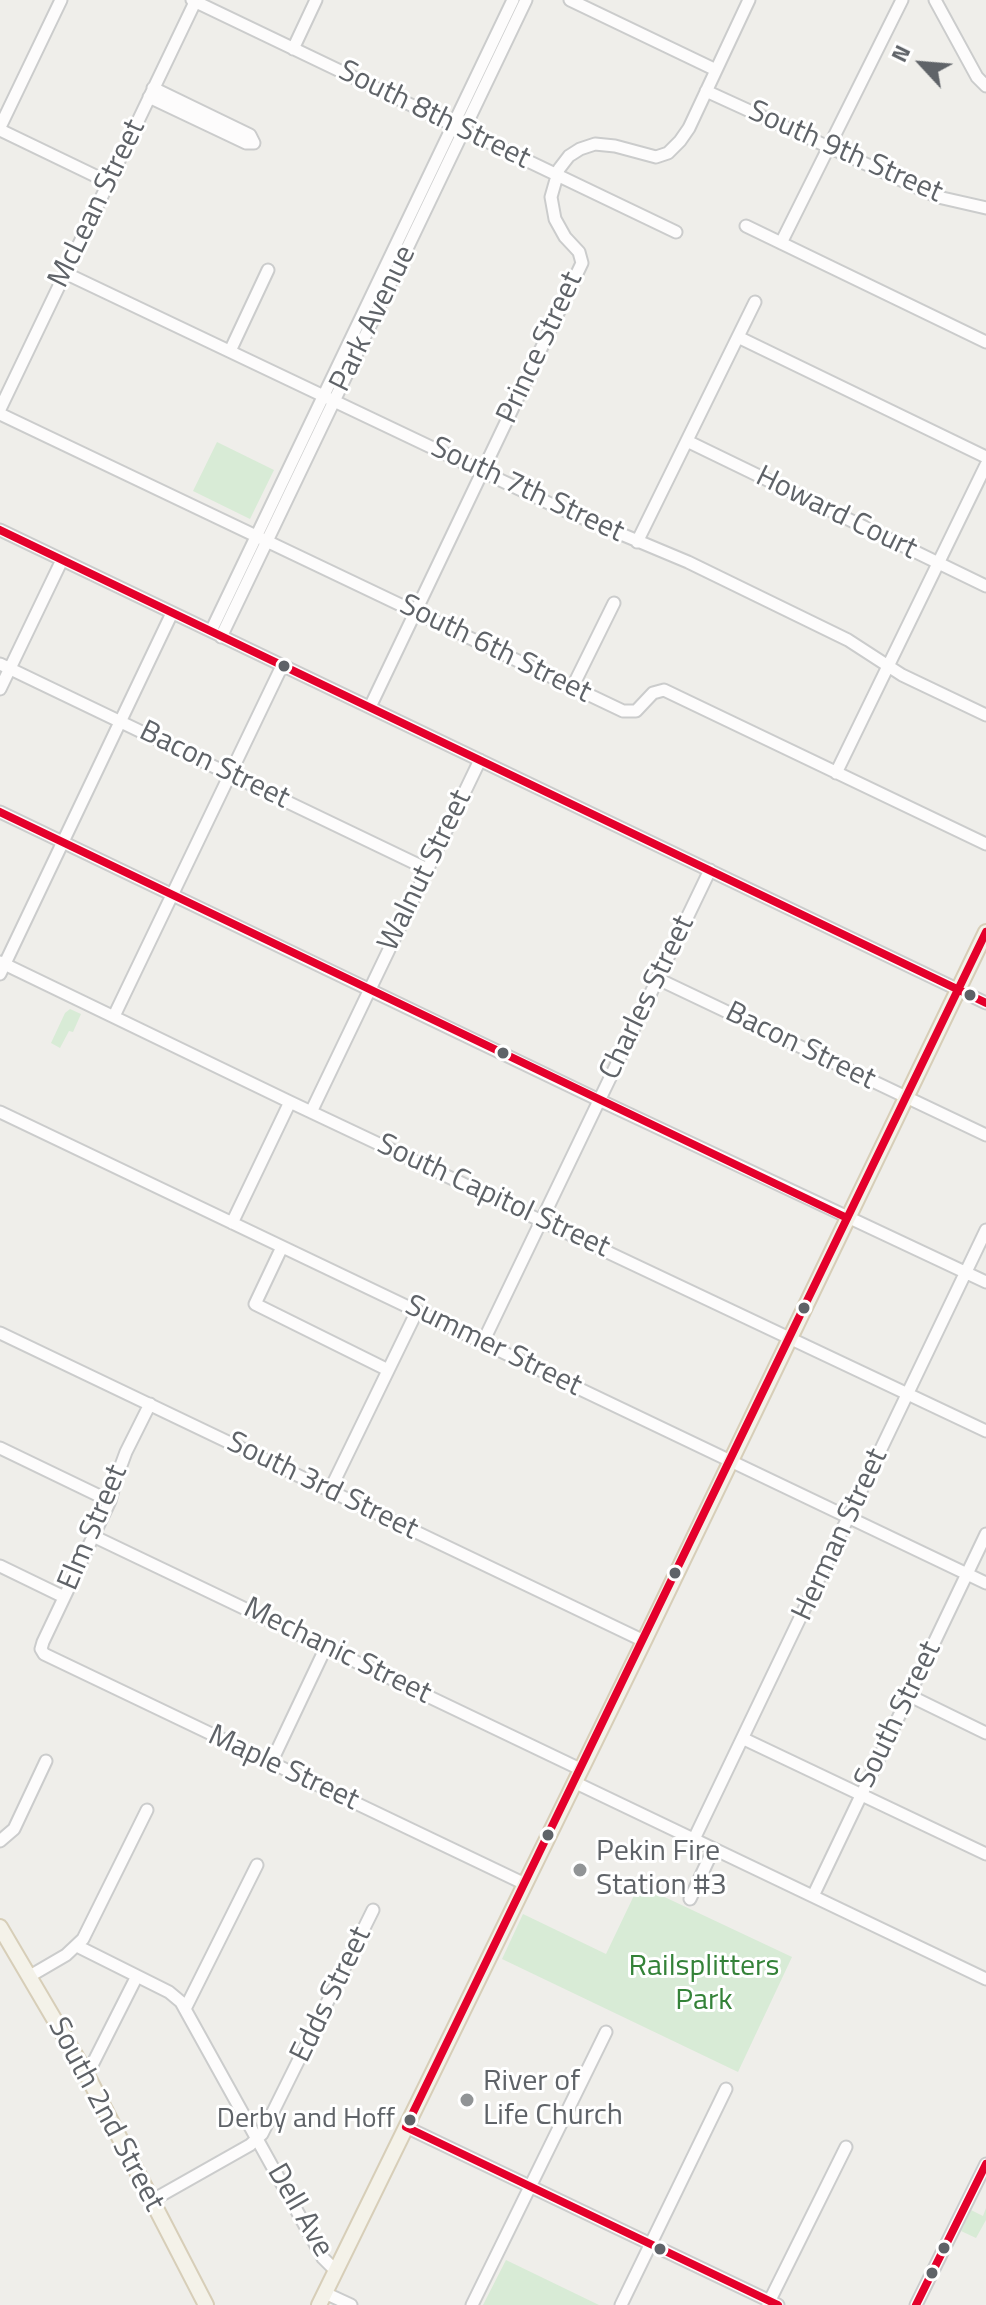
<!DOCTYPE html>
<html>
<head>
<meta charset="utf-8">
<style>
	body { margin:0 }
	#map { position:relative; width:986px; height:2305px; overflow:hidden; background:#efeeea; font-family:"Titillium Web",sans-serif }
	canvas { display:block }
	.north { position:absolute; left:882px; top:24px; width:80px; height:80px; -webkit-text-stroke:6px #fff; paint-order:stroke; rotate:296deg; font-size:22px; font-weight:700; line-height:32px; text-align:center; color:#5f6368 }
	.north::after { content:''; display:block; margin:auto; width:28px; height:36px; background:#5f6368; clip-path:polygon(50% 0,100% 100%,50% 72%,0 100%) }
</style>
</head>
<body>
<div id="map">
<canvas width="986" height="2305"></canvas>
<div class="north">N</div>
</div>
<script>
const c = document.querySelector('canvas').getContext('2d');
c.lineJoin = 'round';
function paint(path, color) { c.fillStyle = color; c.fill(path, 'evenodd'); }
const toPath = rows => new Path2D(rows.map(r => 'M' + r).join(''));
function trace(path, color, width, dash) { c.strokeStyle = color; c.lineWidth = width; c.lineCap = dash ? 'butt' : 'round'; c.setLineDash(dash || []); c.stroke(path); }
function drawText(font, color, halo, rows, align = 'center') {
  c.font = font + ' "Titillium Web",sans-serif'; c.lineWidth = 6; c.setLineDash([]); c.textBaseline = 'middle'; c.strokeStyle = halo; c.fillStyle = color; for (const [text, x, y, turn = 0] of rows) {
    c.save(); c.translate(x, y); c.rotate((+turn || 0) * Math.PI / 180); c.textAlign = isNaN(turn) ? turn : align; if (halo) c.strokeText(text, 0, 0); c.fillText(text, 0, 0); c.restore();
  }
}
const green = toPath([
	[217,442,274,470,250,519,193,491],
	[70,1009,81,1014,73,1032,69,1031,60,1048,51,1043,65,1013],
	[639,1885,792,1957,738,2072,502,1959,523,1914,606,1954],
	[986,2208,986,2220,976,2238,961,2231,971,2210,983,2216],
	[506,2260,599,2305,483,2305]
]);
const minor = toPath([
	[192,0,676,232],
	[570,0,716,70],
	[935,0,977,77,986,86],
	[293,49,316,0],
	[706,91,938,197,986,208],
	[149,97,246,143,254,143,250,135,153,88],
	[0,127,61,0],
	[0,130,108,182],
	[746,226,986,342],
	[781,243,902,0],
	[65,273,559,508,688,562,848,640,902,675,986,715],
	[738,337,986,457],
	[230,351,268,270],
	[0,409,196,0],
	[0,414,623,711,636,711,653,693,664,690,986,844],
	[687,441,986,586],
	[0,530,986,1003],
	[637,542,755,302],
	[211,631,513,0],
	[221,637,526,0],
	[0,664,427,869],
	[573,686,614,603],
	[0,689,62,560],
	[370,707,582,263,579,252,565,237,555,219,551,197,559,169,569,156,580,149,595,144,615,146,656,157,668,153,680,141,689,128,749,0],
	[836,773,986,465],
	[0,812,599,1100,986,1282],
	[0,962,290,1102,986,1431],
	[0,974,172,613],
	[658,979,986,1135],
	[114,1016,282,666],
	[0,1112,986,1583],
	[311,1112,480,760],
	[232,1223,290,1102],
	[282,1247,255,1304,388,1370],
	[0,1333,644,1641],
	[483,1342,710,870],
	[150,1404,126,1452,116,1479,110,1501,43,1642,41,1649,44,1654,525,1884],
	[0,1448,110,1501],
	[330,1490,417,1311],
	[93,1536,580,1769],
	[0,1566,64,1597],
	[908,1695,986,1733],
	[744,1739,986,1854],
	[271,1763,326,1647],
	[574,1782,986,1979],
	[694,1839,986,1230],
	[0,1841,14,1829,46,1761],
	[813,1896,986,1534],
	[690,1899,713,1850],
	[77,1946,169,1992,181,2002,323,2258,336,2271],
	[30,1976,66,1955,83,1939,147,1810],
	[185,2009,257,1865],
	[87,2075,137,1976],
	[406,2127,778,2305],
	[151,2201,250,2145,262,2134,373,1910],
	[325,2293,351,2305],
	[768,2304,846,2147],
	[472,2305,606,2032],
	[621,2305,726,2089],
	[916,2305,986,2164]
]);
const major = toPath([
	[0,1927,87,2075,206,2305],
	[319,2305,644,1641,986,932]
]);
const bus1 = toPath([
	[0,530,986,1003],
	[0,812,847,1218],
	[778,2305,406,2127,986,932],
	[916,2305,986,2164]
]);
const markers = [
	[284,666,7,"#5f6368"],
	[970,995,7,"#5f6368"],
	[503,1053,7,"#5f6368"],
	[804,1308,7,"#5f6368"],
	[675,1573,7,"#5f6368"],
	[548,1835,7,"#5f6368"],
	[580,1870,8,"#919496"],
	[467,2100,8,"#919496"],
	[410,2120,7,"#5f6368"],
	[944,2248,7,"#5f6368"],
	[660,2249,7,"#5f6368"],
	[932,2273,7,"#5f6368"]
];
const busNames = [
	["Derby and Hoff",395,2120]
];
const streetNames = [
	["South 8th Street",434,116,26],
	["South 9th Street",845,153,24],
	["McLean Street",98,204,-64],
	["Park Avenue",374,319,-64],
	["Prince Street",541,348,-65],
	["South 7th Street",527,491,25],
	["Howard Court",836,514,26],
	["South 6th Street",495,650,26],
	["Bacon Street",214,766,26],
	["Walnut Street",426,871,-64],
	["Charles Street",648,998,-64],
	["Bacon Street",800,1047,26],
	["South Capitol Street",493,1197,25],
	["Summer Street",493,1347,26],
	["South 3rd Street",322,1487,26],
	["Elm Street",94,1528,-67],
	["Herman Street",841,1535,-65],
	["Mechanic Street",337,1652,26],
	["South Street",899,1715,-64],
	["Maple Street",283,1769,25],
	["Edds Street",332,1995,-64],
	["South 2nd Street",105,2115,62],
	["Dell Ave",299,2211,60]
];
const poiNames = [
	["Pekin Fire",596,1853],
	["Station #3",596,1887],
	["River of",483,2083],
	["Life Church",483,2117]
];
const parkNames = [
	["Railsplitters",704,1968],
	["Park",704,2002]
];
paint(green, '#d8ebd6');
trace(minor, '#cbcccc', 15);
trace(major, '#d7ceb8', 18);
trace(minor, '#fdfcfc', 11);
trace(major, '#f4f2e9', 14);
trace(bus1, '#e4002b', 8);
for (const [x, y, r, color] of markers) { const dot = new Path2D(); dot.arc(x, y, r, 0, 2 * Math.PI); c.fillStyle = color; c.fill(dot); trace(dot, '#fff', 3); }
drawText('28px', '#5f6368', '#fff', busNames, 'right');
drawText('30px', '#5f6368', '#fff', streetNames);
drawText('30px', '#5f6368', '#fff', poiNames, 'left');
drawText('30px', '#348238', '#fff', parkNames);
</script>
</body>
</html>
